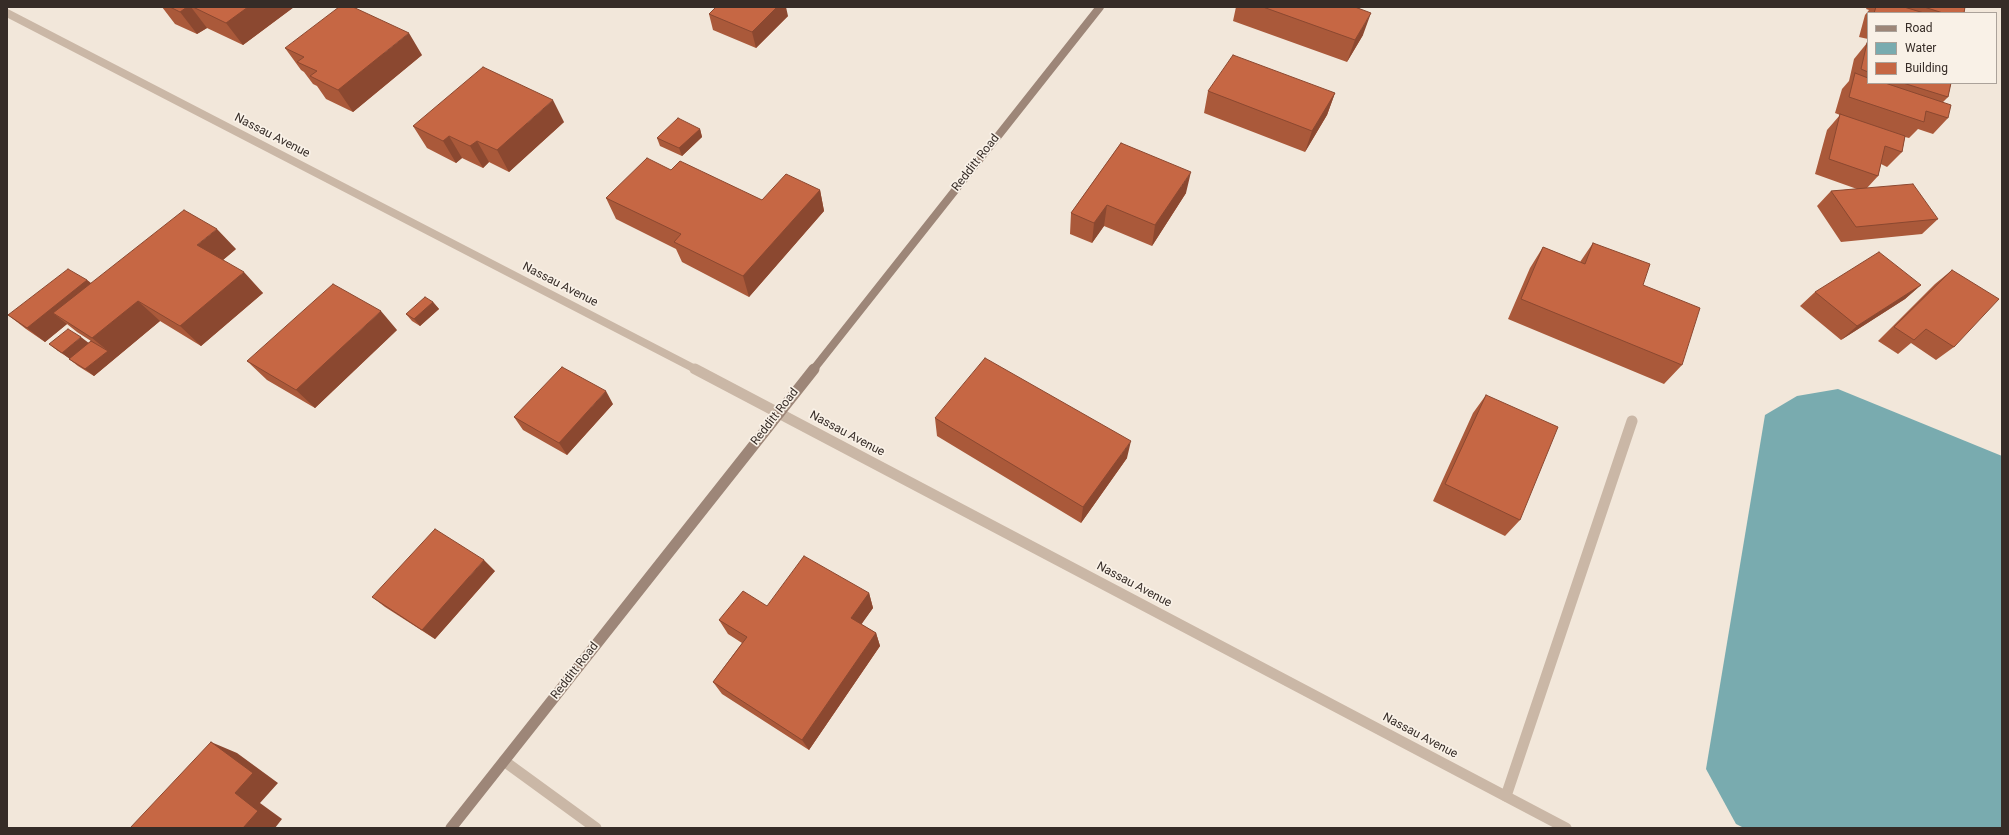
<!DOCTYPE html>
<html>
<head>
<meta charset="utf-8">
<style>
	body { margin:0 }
	#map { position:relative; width:2009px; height:835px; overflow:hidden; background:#f2e7da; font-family:Roboto,sans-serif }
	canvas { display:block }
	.frame { position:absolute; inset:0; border:8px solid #362c27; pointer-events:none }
	.legend { position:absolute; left:1867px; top:12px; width:130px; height:72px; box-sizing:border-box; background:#f9f1e7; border:1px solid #aba29a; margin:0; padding:5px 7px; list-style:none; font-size:12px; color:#362c27 }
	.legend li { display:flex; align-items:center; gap:8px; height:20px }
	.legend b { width:20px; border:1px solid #aba29a }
</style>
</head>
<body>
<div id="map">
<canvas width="2009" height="835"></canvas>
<div class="frame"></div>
<ul class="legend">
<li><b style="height:5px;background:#9d8678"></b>Road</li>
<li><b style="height:11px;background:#79abaf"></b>Water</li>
<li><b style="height:11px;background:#c66744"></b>Building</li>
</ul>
</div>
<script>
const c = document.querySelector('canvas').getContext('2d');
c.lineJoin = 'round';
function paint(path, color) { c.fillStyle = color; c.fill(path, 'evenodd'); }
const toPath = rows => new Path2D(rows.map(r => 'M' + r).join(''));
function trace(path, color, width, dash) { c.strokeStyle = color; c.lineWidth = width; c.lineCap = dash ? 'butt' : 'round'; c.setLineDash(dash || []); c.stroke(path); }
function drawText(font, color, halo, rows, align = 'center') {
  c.font = font + ' Roboto,sans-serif'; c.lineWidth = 3.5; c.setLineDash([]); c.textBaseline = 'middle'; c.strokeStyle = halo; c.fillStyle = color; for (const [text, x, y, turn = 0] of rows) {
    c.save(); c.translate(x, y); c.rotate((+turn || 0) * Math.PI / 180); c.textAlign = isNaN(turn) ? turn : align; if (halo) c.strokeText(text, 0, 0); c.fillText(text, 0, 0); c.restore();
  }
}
const water = toPath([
	[1838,389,2002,456,2002,828,1744,828,1736,824,1706,769,1765,415,1797,396]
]);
const lane = toPath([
	[504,761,596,828],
	[1506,796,1632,421]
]);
const streetFar1 = toPath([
	[7,13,697,370]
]);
const street = toPath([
	[695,369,1566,828]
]);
const secondaryFar1 = toPath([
	[813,370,1100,7]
]);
const secondary = toPath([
	[451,828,814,369]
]);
const wall = toPath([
	[162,7,294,7,243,45,207,28,197,34,175,24],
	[1236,7,1355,7,1363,35,1347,62,1233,21],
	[1867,7,1965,7,1964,13,1868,13,1868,39,1859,37,1865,15,1869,10,1866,9],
	[709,14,788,16,756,48,713,30],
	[1867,43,1868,43,1868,83,1951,83,1948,97,1943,102,1948,118,1933,134,1918,129,1909,138,1905,137,1902,152,1887,167,1881,164,1878,176,1867,188,1938,219,1922,234,1841,242,1817,206,1831,191,1857,189,1815,174,1827,130,1840,115,1835,113,1842,89,1849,81,1854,59],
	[285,48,422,55,353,112,326,99,317,86,313,84,304,72,301,70],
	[1208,91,1335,93,1327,115,1305,152,1204,113],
	[564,122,509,172,489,162,483,168,462,158,456,163,427,148,413,126],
	[700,129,702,137,682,156,660,146,657,138],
	[1121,143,1186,193,1152,246,1104,226,1092,243,1070,234,1071,213],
	[671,170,762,200,820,190,824,211,749,297,682,262,676,249,616,219,606,198],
	[1593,243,1682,365,1664,384,1508,319,1530,268,1543,247,1580,262],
	[236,249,223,260,263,293,201,346,160,321,94,376,78,366,69,359,69,358,58,351,49,344,88,343,91,341,77,332,67,324,45,342,26,329,8,315,87,280,91,283],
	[1952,270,1954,347,1936,360,1911,343,1898,354,1878,341,1935,284],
	[1921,285,1905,299,1841,340,1800,306,1815,292],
	[433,302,439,309,420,326,412,321,406,314],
	[397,330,315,408,267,380,247,361],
	[1486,395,1520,520,1505,536,1433,501,1473,413],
	[613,404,567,455,523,430,514,417],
	[935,418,1127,458,1081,523,937,436],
	[495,571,435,639,385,607,372,597],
	[869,593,873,608,861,624,876,633,880,646,809,750,722,694,713,682,742,643,728,634,719,620,767,606]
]);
const shadedWall = toPath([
	[187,7,191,7,207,28,197,34,180,12],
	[248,7,294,7,243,45,226,23],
	[777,7,786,7,788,16,756,48,752,32],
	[1371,13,1363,35,1347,62,1355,40],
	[409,33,422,55,353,112,338,90],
	[1335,93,1327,115,1305,152,1312,131],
	[553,100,564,122,509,172,497,150],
	[700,129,702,137,682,156,679,148],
	[449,136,462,158,456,163,443,141],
	[477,141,489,162,483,168,470,146],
	[1191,172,1186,193,1152,246,1155,225],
	[820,190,824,211,749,297,743,276],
	[1107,205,1104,226,1092,243,1094,223],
	[217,229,236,249,217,265,197,245],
	[244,272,263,293,201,346,180,326],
	[87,280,104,294,53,313,67,324,45,342,27,328],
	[1921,285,1905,299,1841,340,1857,326],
	[138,301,160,321,94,376,85,369,108,351,92,338],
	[433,302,439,309,420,326,414,319],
	[381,311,397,330,315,408,296,390],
	[81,337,90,344,71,360,62,353],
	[606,391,613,404,567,455,559,443],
	[1131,441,1127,458,1081,523,1083,507],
	[484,560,495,571,435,639,422,630],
	[869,593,873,608,856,632,851,618],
	[876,633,880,646,809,750,802,740],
	[211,742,237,753,278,783,260,803,282,819,275,828,243,828,235,793]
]);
const building = toPath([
	[170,7,187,7,180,12,170,7],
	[193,7,248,7,226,23,193,7],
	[339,7,353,7,409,33,338,90,310,76,317,71,297,62,304,57,285,48,339,7],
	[716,7,777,7,752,32,709,14,716,7],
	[1263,7,1355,7,1371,13,1355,40,1263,7],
	[1876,7,1904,7,1924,13,1874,13,1876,7],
	[1924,7,1965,7,1964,13,1943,13,1924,7],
	[1867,43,1868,43,1868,72,1861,69,1867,43],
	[1233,55,1335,93,1312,131,1208,91,1233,55],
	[483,67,553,100,497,150,477,141,470,146,449,136,443,141,413,126,483,67],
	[1855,73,1868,78,1868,83,1885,83,1951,105,1948,118,1926,111,1924,122,1849,97,1855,73],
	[1903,83,1951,83,1948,97,1903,83],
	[1840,114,1905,136,1902,152,1885,146,1878,176,1829,159,1840,114],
	[678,118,700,129,679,148,657,138,678,118],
	[1121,143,1191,172,1155,225,1107,205,1094,223,1071,213,1121,143],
	[647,158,671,170,680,161,762,200,786,174,820,190,743,276,674,242,681,234,606,198,647,158],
	[1913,184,1938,219,1856,227,1831,191,1913,184],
	[184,210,217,229,197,245,244,272,180,326,138,301,92,338,53,313,184,210],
	[1593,243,1650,264,1643,285,1700,308,1682,365,1521,299,1543,247,1585,264,1593,243],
	[1879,252,1921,285,1857,326,1815,292,1879,252],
	[68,269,87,280,27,328,8,315,68,269],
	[1952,270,1999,299,1954,347,1926,329,1914,340,1894,327,1952,270],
	[333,284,381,311,296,390,247,361,333,284],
	[425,297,433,302,414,319,406,314,425,297],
	[68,329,81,337,62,353,49,344,68,329],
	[91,341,108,351,85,369,69,359,91,341],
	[985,358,1131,441,1083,507,935,418,985,358],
	[562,367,606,391,559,443,514,417,562,367],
	[1486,395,1558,427,1520,520,1445,484,1486,395],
	[435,529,484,560,422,630,372,597,435,529],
	[804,556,869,593,851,618,876,633,802,740,713,682,747,637,719,620,743,591,767,606,804,556],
	[211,742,253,773,235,793,258,811,243,828,130,828,211,742]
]);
const streetNames = [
	["Nassau Avenue",272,136,27],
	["Redditt Road",976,163,-52],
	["Nassau Avenue",560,285,27],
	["Redditt Road",775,417,-52],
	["Nassau Avenue",847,434,28],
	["Nassau Avenue",1134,585,28],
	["Redditt Road",575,671,-52],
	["Nassau Avenue",1420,736,28]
];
paint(water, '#79abaf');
trace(lane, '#cab7a6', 11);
trace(streetFar1, '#cab7a6', 8);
trace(street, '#cab7a6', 11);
trace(secondaryFar1, '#9d8678', 8);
trace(secondary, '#9d8678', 11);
paint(wall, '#aa593a');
paint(shadedWall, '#8b4830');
paint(building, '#c66744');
trace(building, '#8b4830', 1);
drawText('12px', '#362c27', '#f9f1e7', streetNames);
</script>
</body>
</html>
